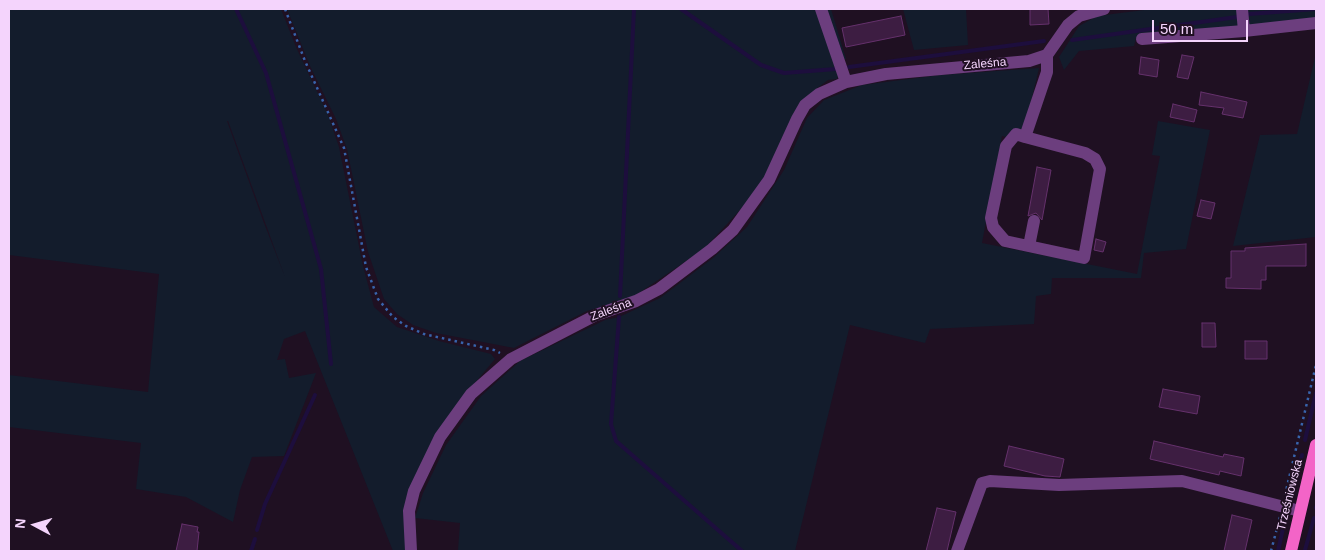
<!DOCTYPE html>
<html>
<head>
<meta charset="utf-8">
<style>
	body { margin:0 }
	#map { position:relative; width:1325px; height:560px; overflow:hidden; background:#1f1022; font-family:Helvetica,sans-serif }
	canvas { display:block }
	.frame { position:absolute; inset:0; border:10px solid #f4d4fc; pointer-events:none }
	.north { position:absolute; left:10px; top:500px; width:50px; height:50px; -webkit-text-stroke:4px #1f1022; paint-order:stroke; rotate:276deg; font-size:14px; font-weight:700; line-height:20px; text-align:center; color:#f4d4fc }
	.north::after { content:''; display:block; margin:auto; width:18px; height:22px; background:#f4d4fc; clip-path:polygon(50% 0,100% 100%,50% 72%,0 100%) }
	.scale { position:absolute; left:1152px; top:20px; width:96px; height:22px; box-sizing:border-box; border:2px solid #f4d4fc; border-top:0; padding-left:6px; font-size:15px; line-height:18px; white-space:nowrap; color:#f4d4fc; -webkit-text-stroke:4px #1f1022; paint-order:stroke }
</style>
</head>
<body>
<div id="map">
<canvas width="1325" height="560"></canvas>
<div class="frame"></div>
<div class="north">N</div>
<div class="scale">50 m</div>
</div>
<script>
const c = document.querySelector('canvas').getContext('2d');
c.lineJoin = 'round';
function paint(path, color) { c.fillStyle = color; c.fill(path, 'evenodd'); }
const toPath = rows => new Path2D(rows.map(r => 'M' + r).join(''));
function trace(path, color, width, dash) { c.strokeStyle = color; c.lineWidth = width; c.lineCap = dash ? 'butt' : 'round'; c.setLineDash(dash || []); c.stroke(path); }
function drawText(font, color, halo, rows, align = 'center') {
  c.font = font + ' Helvetica,sans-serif'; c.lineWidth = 4; c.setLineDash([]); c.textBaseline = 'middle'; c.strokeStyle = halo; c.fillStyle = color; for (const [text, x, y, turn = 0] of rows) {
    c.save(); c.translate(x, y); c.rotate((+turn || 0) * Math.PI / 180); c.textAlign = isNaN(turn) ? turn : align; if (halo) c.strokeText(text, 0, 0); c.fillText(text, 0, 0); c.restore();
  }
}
const green = toPath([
	[9,9,281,9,296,47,328,115,339,147,363,266,374,307,397,327,439,341,491,354,495,359,469,390,422,461,407,551,393,551,305,331,284,339,277,360,285,359,289,378,316,373,284,456,252,457,240,490,233,522,186,497,136,489,141,443,9,427,9,375,148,392,159,274,9,255],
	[227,121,228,121,285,277,264,223],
	[287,9,817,9,838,76,837,79,828,80,816,89,770,171,751,198,704,249,630,299,587,311,514,348,436,333,413,325,397,314,384,299,368,252,347,149,336,119,310,66],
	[825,9,831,9,846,59,842,59],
	[903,9,966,9,968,45,914,50],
	[1152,9,1316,9,1316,19,1136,38,1134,46,1079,51,1064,70,1059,57,1079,26,1097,16],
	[1316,53,1316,237,1233,246,1260,135,1297,134],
	[1039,68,1022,141,1002,136,982,243,1137,274,1160,156,1152,155,1158,121,1210,130,1186,249,1144,253,1141,278,1052,278,1051,294,1036,296,1034,324,930,329,925,343,850,325,795,551,458,551,460,523,415,518,423,493,446,445,481,396,520,361,605,320,619,317,660,298,713,258,747,227,784,170,807,118,824,100,862,85,940,75]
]);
const stream = toPath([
	[236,9,266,73,321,269,331,364],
	[681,9,761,65,784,73,836,69],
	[1249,14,1316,9],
	[1072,40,1237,17],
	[849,67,1044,41],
	[620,296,634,9],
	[619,317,611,424,616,441,742,551],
	[1305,440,1316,393],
	[1290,500,1302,455],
	[1316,508,1316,507],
	[257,530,265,504,315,395],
	[1305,550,1314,518],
	[251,551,255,539],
	[1278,551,1286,515]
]);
const building = toPath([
	[1030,9,1048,9,1049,24,1030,25,1030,9],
	[901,16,905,35,846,47,842,28,901,16],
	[1182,55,1194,57,1188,79,1177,77,1182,55],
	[1141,57,1159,60,1157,77,1139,74,1141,57],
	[1201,92,1247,102,1243,118,1222,114,1224,108,1199,105,1201,92],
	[1173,104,1197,110,1194,122,1170,117,1173,104],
	[1037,167,1051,170,1042,220,1036,213,1028,216,1037,167],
	[1201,200,1215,203,1211,219,1197,216,1201,200],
	[1096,239,1106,242,1103,252,1094,250,1096,239],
	[1306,244,1306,266,1266,266,1266,280,1261,280,1261,289,1226,288,1226,278,1231,278,1231,251,1245,251,1245,248,1306,244],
	[1202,323,1215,323,1216,347,1202,347,1202,323],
	[1245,341,1267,341,1267,359,1245,359,1245,341],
	[1163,389,1200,396,1197,414,1159,407,1163,389],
	[1154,441,1223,457,1224,454,1244,458,1241,476,1220,471,1219,475,1150,459,1154,441],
	[1009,446,1064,459,1060,477,1045,476,1004,466,1009,446],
	[937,508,956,512,947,551,926,551,937,508],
	[1232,515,1252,520,1245,551,1224,551,1232,515],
	[182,524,198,527,197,532,199,532,197,551,176,551,182,524]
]);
const path = toPath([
	[285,9,305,61,344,148,366,267,378,299,393,317,406,326,424,334,494,350,500,353],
	[1285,495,1316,365],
	[1271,551,1280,517]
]);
const minor = toPath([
	[821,9,846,82],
	[1242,9,1244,31,1316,23],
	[1142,39,1244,31],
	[1025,137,1016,134,1006,146,991,218,993,227,1005,241,1084,258,1100,169,1095,159,1085,153,1025,137,1047,72,1047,55],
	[1029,246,1034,221],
	[411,551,409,511,414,491,440,437,471,394,511,359,596,315,636,301,659,289,712,249,733,230,769,180,797,119,805,105,819,94,846,82,886,74,1029,61,1047,55,1068,25,1079,16,1104,9],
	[957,551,982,483,990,481,1059,485,1182,481,1300,511]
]);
const major = toPath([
	[1291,551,1316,445]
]);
const streetNames = [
	["Zaleśna",985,64,-5],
	["Zaleśna",611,310,-21],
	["Trześniowska",1290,495,-76]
];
paint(green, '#131c2c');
trace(stream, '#1d0e3d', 4);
paint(building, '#3d1d42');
trace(building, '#65316c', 1);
trace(path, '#3864ac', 2.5, [2.5, 4]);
trace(minor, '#6c3e7e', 12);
trace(major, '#f364c7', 12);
drawText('12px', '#f4d4fc', '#1f1022', streetNames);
</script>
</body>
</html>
